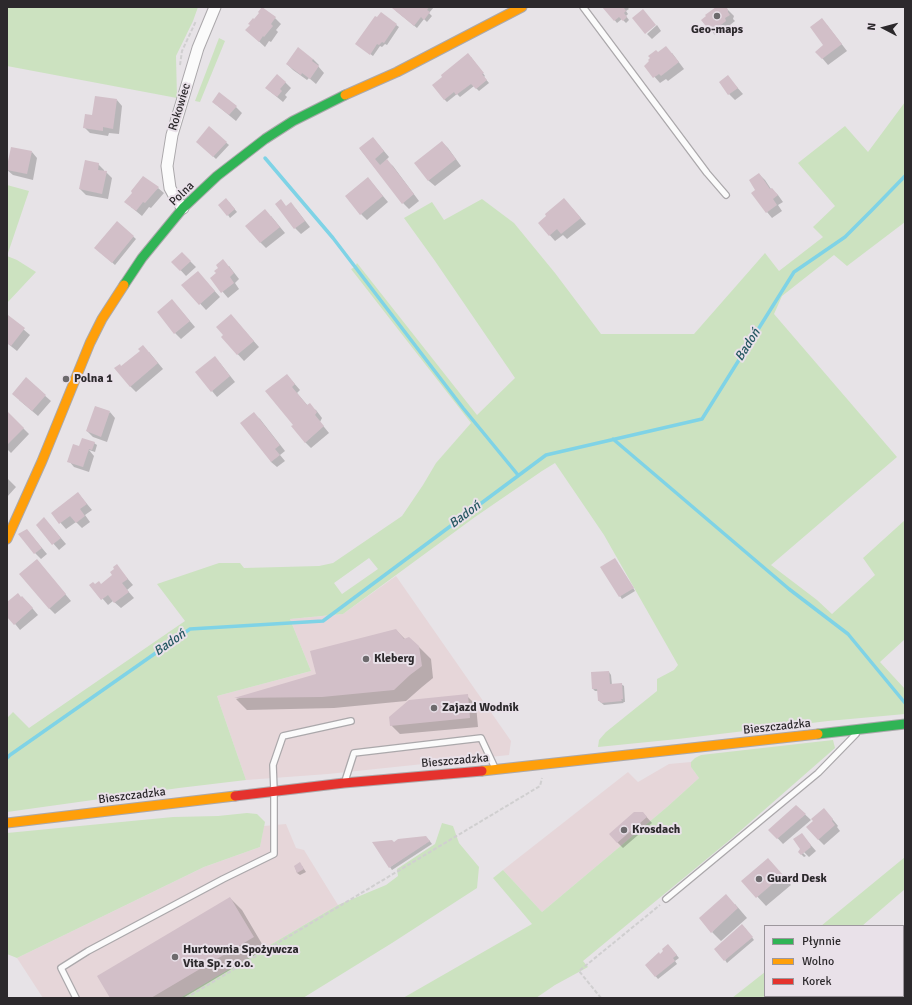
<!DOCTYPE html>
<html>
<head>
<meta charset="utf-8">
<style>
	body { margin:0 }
	#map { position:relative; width:912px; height:1005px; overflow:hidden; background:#e7e3e7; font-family:Signika,sans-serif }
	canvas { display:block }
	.frame { position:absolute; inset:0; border:8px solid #2c292c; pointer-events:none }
	.legend { position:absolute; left:764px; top:925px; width:140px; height:72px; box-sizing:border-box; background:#e9e1e9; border:1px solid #9d979d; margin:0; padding:5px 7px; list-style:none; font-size:12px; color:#2c292c }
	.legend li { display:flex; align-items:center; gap:8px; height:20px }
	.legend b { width:20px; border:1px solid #9d979d }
	.north { position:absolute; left:864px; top:8px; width:40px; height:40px; -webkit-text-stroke:3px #e9e1e9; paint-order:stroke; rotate:276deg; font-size:11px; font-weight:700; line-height:16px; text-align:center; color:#2c292c }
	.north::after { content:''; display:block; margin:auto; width:14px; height:18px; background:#2c292c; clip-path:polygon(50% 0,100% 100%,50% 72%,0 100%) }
</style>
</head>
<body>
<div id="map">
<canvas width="912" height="1005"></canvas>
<div class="frame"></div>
<ul class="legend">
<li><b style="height:5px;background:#30b455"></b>Płynnie</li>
<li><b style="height:5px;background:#ff9f0a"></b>Wolno</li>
<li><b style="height:5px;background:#e5322d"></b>Korek</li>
</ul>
<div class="north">N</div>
</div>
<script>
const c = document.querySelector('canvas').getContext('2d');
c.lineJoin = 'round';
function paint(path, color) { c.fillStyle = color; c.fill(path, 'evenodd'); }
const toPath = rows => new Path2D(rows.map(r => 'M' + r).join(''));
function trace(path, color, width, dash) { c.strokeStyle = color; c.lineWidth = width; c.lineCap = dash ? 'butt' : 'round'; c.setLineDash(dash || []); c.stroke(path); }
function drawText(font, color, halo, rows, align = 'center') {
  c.font = font + ' Signika,sans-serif'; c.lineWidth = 4; c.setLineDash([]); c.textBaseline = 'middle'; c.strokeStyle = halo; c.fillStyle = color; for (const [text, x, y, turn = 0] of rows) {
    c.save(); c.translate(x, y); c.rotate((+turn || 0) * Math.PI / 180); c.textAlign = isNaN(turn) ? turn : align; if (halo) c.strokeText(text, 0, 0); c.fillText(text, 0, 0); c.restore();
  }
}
const commercial = toPath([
	[396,576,511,741,509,755,328,774,246,780,217,696,311,671,290,619,343,614],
	[691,762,691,767,699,778,667,807,542,912,503,870,628,772,638,782,669,764],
	[286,824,296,848,304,850,338,905,180,998,43,998,17,958,204,867,260,847,264,826]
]);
const green = toPath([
	[7,7,198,7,193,21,176,56,177,98,7,66],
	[219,38,225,41,200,102,195,101],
	[905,102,905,222,847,266,834,255,782,296,774,314,897,457,771,565,817,600,832,614,875,575,863,558,905,520,905,639,880,662,905,689,905,714,828,721,678,739,598,747,599,740,606,732,657,691,657,679,674,670,678,665,604,535,555,463,542,471,475,517,343,614,290,619,311,671,217,696,246,780,179,788,7,812,7,718,13,712,29,728,185,621,157,584,219,563,240,563,244,568,319,566,333,563,402,516,423,485,436,463,471,423,351,269,355,267,357,263,477,415,515,378,435,261,404,218,432,202,444,220,482,199,514,223,555,273,601,334,694,334,765,253,779,271,823,237,813,227,835,206,798,163,845,126,868,152],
	[369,558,378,569,342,594,334,583],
	[7,185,29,191,7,256,17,260,36,272,7,303],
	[833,740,835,748,731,839,583,961,588,967,555,985,536,998,403,998,532,924,493,878,503,870,542,912,667,807,699,778,691,767,691,762,695,758,701,755],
	[247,813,257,814,265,822,260,847,204,867,17,958,7,954,7,833,173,817,218,816],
	[442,823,453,826,459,843,479,867,477,888,392,943,303,998,180,998,338,905,386,885,398,876,397,869,435,844],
	[905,857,905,889,862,926,821,926],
	[905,958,905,998,856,998,858,996,903,996,903,960],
	[765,972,765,996,779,996,776,998,732,998]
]);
const shadow = toPath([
	[395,7,434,7,429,13,432,16,427,22,424,19,417,28,396,11],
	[604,7,627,7,629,9,626,11,628,14,626,16,629,20,626,23,622,19,617,23],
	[718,7,724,7,726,8,734,16,733,19,735,21,730,25,731,27,727,30,722,34,720,31,715,35,710,29,707,15],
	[381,14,399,27,387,45,385,44,382,47,380,46,373,56,359,46],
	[275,18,281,24,276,30,278,32,271,42,269,41,265,47,252,35,254,20],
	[657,25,661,31,652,39,647,34],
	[827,25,847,51,828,65,817,52,825,45],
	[658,53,672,53,684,69,668,81,666,79,660,83,645,66],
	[471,57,485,76,484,77,489,83,479,91,474,86,460,97,457,94,447,102,444,99],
	[313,59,319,65,318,66,324,73,316,84,309,78,307,80,293,70,287,64],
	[728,77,743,94,735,100,729,94],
	[285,82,291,88,285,95,287,97,283,102,266,88],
	[117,100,122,106,119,134,109,133,108,136,90,133,84,127,93,116],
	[213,102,236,107,242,113,236,121,219,107],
	[209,128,229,145,216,159,200,144],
	[373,138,389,157,386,160,393,166,419,201,409,209,403,203,360,149],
	[442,142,448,148,461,166,435,186,429,181,416,163],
	[32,152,37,158,33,180,13,175,7,170],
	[98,164,104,170,104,172,106,172,112,178,108,199,86,195,80,189],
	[759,174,765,180,771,189,778,195,783,202,778,205,782,211,772,218,767,212,757,190],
	[368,178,388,202,367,220,361,214],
	[158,188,164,193,151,208,149,207,142,216,131,207],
	[564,199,586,224,567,239,563,235,555,241,539,223,548,216],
	[229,202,237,212,230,218,228,215],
	[276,204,296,209,310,227,301,234,295,228],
	[271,216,285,233,266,248,260,242],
	[117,222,136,239,115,265,98,250],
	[182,253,196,267,186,276,173,262],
	[229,266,239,279,235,283,239,289,228,298,211,278],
	[203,278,220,297,206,310,183,285],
	[178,307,195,327,181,339,175,333],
	[8,316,30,335,17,351,7,343,7,317],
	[236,321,259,347,244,361,222,337],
	[142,352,149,352,163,369,136,392,130,386,122,367],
	[220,363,235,382,217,397,212,391],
	[287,375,300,390,297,393,308,406,316,410,322,418,320,422,329,433,311,448,305,442,295,425],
	[26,379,51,401,38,416,19,400],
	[110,412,115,418,107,442,93,437,87,431],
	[8,413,29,434,11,453,7,449,7,414],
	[254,414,260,419,285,451,280,455,285,461,277,467,271,462],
	[94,443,97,445,95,452,89,450,94,456,89,472,74,467,69,461,80,448],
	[7,478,16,487,7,497],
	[78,493,92,510,85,515,90,522,82,528,76,522,66,529,52,513],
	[37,525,50,525,66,544,59,550],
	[32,536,47,554,41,559,35,553],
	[617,562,635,591,622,599,620,596],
	[42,566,71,601,55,614,49,608],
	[122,572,133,585,127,590,134,598,121,608,113,601,108,605,91,585,102,585],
	[22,598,28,603,38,615,20,630,7,614,7,604],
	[396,630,405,639,418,646,431,659,433,678,422,687,406,701,334,708,247,710,236,699,317,675],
	[609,672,611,675,612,685,621,684,624,686,625,702,623,702,624,703,604,705,599,701,598,691,595,691,593,689],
	[467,696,476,705,478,727,400,734,391,725],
	[796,806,811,820,783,844,770,830],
	[643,813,652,823,623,848,617,842],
	[829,815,838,826,837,827,840,831,824,845,818,839],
	[801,834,816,851,809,857,803,851,802,852,806,856,804,857,799,852,802,849],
	[429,840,432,844,392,870,390,867],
	[768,859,791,885,766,906,743,881],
	[302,866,306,872,300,875,297,873,295,867],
	[230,898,242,910,265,949,183,998,111,998],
	[735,904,747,918,721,941,712,932],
	[745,928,754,940,727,963,725,960],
	[671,948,679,958,675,961,677,964,658,979,646,965]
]);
const stream = toPath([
	[265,158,333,238,463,408,518,475],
	[613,439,789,589,848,634,905,703],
	[7,758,10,755,190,629,323,621,546,455,702,419,794,272,845,237,873,209,905,176]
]);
const building = toPath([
	[262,7,276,17,271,24,273,26,264,37,263,36,259,42,245,30,250,25,248,24,253,18,254,19,259,13,258,12],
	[393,7,429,7,427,10,430,12,424,20,421,17,414,26,392,8],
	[602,7,626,7,624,8,626,11,624,13,627,17,623,21,619,17,614,21],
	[716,7,727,8,728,10,728,12,730,15,725,18,726,21,721,25,715,28,713,26,709,30,701,20,706,16,705,15],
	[643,9,656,25,645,34,632,18],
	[381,12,397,24,384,43,382,42,379,45,377,44,370,55,355,44,375,16,377,17],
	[822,18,842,44,822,59,815,52,823,45,810,27],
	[666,46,679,62,661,76,659,74,653,78,644,66,649,61,648,60,650,58,648,56,656,50,658,52],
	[298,47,313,59,312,61,319,66,310,79,302,73,301,75,286,64],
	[468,53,484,73,482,74,487,80,476,89,471,84,456,95,454,92,444,100,432,85,442,77,441,75],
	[277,74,286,82,280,89,282,91,277,97,265,88],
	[728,75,738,88,728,95,719,82],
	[219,92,237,106,229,115,212,102],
	[95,96,117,99,113,129,103,127,103,131,83,128,85,114,92,115],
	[209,126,227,142,213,157,196,142],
	[373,137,384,151,375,159,380,165,387,159,414,194,402,204,359,148],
	[442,141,456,159,428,181,414,163],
	[11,147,32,151,27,174,7,170,7,166],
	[85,160,99,163,98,170,107,171,102,194,79,189],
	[759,173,770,189,772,188,778,195,773,199,777,205,766,213,751,193,755,190,749,180],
	[143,176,159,187,145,203,143,202,136,211,124,202,132,193,131,191],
	[368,177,383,196,360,215,345,196],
	[226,198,235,209,227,216,218,205],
	[564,198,581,218,561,234,557,229,549,236,538,223,546,216,545,214],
	[281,199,286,206,291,202,305,221,294,229,275,204],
	[265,209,280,227,260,243,245,226],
	[117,221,134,236,112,263,94,248],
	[182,252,191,261,180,271,171,262],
	[223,259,234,273,230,277,234,283,221,293,210,278,216,273,214,271,218,268,216,265],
	[198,271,215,291,199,305,181,285],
	[172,299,190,321,174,334,157,312],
	[231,314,254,341,237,355,221,337,223,335,216,327],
	[8,315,25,328,11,346,7,343,7,316],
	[143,345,158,363,130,387,114,368,120,364,121,366,140,351,138,349],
	[215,356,230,376,211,392,195,372],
	[287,374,295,384,292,387,307,405,310,403,317,412,315,415,324,426,305,443,291,426,293,425,265,391],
	[26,377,46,395,32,411,12,394],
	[95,406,110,411,101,437,86,431],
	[8,412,24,428,7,445,7,413],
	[254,412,280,445,275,449,280,455,271,462,240,423],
	[82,438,95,442,92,450,89,449,83,467,67,462,73,444,79,446],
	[78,492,87,504,80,509,85,516,76,523,70,516,59,524,51,513],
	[44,517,61,538,52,545,36,525],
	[27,529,42,548,34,554,18,534],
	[615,558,634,588,619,597,600,567],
	[37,559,66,594,49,609,19,574],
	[117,564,128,579,122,583,129,592,114,603,108,595,101,600,89,585,93,582,95,584,99,581,101,584,112,575,110,572,114,569,113,567],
	[18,593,21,597,22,596,33,608,14,625,7,617,7,602],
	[396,629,404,639,409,637,419,646,422,666,410,675,394,690,322,697,234,698,316,674,310,651],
	[609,671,610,684,622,683,623,699,621,699,622,701,601,703,600,701,598,701,597,689,592,689,591,672],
	[468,694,470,718,390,726,389,717,409,700],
	[796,805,806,814,777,839,768,830],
	[824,808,833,819,832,821,835,825,818,840,806,827,813,821,811,819],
	[634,812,643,812,647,817,617,843,609,834],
	[802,833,811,845,810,846,811,847,801,855,798,852,800,849,793,839],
	[426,836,430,841,389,868,372,842,392,840,394,842,398,839],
	[768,858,783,875,756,898,741,881],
	[300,862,304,869,297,873,294,866],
	[726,894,738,908,711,933,699,918],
	[230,897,254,937,151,998,110,998,97,976],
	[742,924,753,937,724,961,714,949],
	[668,944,677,955,673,958,675,961,655,977,645,965,659,952,660,954,663,951,662,949]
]);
const path = toPath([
	[180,65,182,51,196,21],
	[186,998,540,786,542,778],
	[601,998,579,971,660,905]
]);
const lane = toPath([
	[583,7,707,173,726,195],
	[345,781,354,753,481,738,495,768],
	[666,899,818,773,856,734],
	[76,998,61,968,88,951,223,879,274,854,274,791,273,765,283,736,351,721]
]);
const street = toPath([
	[183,208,177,201,170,188,167,166,172,135,198,48,215,7]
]);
const fast = toPath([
	[124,285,142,258,183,208,217,176,265,139,293,121,345,95],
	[818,734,905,724]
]);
const slow = toPath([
	[345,95,397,72,522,7],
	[7,539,42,461,90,343,102,319,124,285],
	[482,771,818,734],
	[7,823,235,796]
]);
const jam = toPath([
	[235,796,344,783,482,771]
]);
const markers = [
	[717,16,4,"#6d6a6d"],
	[66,379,4,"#6d6a6d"],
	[366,659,4,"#6d6a6d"],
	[434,708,4,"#6d6a6d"],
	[624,830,4,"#6d6a6d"],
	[759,879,4,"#6d6a6d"],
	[175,957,4,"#6d6a6d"]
];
const poiNames = [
	["Geo-maps",717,30,"center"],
	["Polna 1",74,379],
	["Kleberg",374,659],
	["Zajazd Wodnik",442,708],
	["Krosdach",632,830],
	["Guard Desk",767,879],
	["Hurtownia Spożywcza",183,950],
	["Vita Sp. z o.o.",183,964]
];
const streetNames = [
	["Rokowiec",180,107,-73],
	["Polna",182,194,-44],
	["Bieszczadzka",777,727,-6],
	["Bieszczadzka",455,761,-5],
	["Bieszczadzka",132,796,-7]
];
const waterNames = [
	["Badoń",748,345,-58],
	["Badoń",465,515,-37],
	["Badoń",170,643,-35]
];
paint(commercial, '#e6d6d9');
paint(green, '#cce2c0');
paint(shadow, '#0003');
trace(stream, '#7fd3e6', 3.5);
paint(building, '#d2bfc8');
trace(lane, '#aba8ab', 8);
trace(street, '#aba8ab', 13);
trace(fast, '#aba8ab', 11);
trace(slow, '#aba8ab', 11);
trace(jam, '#aba8ab', 11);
trace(path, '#d0cfd0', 2, [4, 2]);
trace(lane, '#fbfbfb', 5.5);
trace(street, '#fbfbfb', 11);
trace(fast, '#30b455', 9);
trace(slow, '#ff9f0a', 9);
trace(jam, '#e5322d', 9);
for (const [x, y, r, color] of markers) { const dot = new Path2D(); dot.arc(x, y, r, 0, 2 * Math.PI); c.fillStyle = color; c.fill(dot); trace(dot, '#e9e1e9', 1.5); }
drawText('bold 12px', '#2c292c', '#e9e1e9', poiNames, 'left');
drawText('12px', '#2c292c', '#e9e1e9', streetNames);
drawText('italic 13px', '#245761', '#e9e1e9', waterNames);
</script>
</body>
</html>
